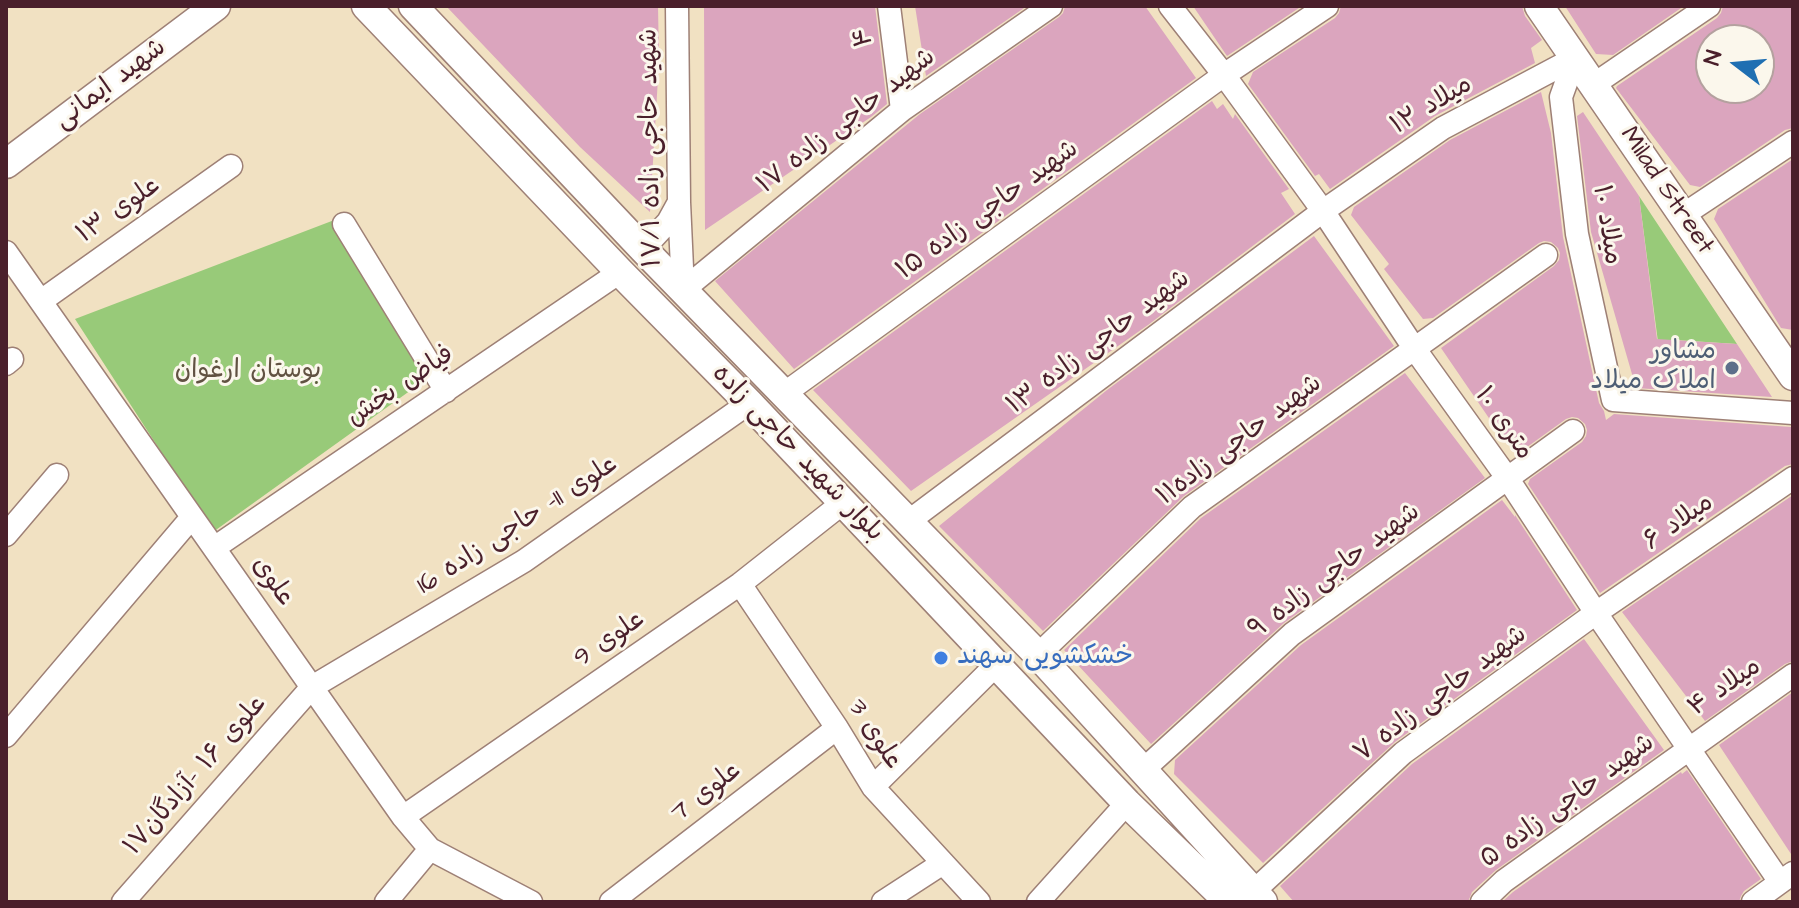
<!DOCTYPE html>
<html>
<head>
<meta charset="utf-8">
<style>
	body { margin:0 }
	#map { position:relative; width:1799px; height:908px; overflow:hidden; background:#f1e1c2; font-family:"Architects Daughter",sans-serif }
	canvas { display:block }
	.frame { position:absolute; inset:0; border:8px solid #4a1f2b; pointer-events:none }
	.north { position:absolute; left:1695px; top:24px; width:80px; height:80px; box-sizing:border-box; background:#fbf7ec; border:2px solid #b4a19f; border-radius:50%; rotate:286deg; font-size:22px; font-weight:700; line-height:32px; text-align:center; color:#4a1f2b }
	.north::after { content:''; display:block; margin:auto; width:28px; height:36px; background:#1f6fb2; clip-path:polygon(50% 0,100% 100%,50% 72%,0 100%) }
</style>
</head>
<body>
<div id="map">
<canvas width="1799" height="908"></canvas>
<div class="frame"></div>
<div class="north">N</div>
</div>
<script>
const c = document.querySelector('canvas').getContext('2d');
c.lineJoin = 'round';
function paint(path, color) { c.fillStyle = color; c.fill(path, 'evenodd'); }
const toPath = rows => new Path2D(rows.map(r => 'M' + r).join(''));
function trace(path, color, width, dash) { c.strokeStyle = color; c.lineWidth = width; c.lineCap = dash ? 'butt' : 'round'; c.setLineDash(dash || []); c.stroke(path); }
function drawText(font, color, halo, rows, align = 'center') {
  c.font = font + ' "Architects Daughter","Playpen Sans Arabic",sans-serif'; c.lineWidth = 6; c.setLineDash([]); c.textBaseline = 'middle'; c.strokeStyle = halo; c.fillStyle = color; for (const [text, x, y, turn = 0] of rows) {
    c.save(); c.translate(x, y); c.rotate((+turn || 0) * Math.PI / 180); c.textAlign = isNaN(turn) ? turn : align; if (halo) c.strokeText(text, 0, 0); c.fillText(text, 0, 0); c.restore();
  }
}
const green = toPath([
	[1639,196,1737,344,1675,340,1658,342],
	[337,219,446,365,213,532,75,319]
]);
const building = toPath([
	[446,6,658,6,659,61,650,212,580,147],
	[704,6,875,6,887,104,871,117,705,230],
	[915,6,1027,6,926,76],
	[1065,6,1145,6,1196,78,794,369,715,281,920,114,1059,17,1063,13],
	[1193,6,1302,6,1227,56],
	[1341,6,1522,6,1525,16,1542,40,1531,48,1535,63,1435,116,1330,189,1319,174,1315,176,1248,84,1253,72,1335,18,1339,13],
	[1565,6,1684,6,1613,55,1596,54],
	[1723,6,1793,6,1793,128,1785,130,1700,187,1690,185,1616,88,1617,86,1717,18,1721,13],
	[1711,40,1759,40,1759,88,1711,88],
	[1541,92,1551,133,1563,237,1599,403,1604,411,1606,420,1614,414,1791,427,1793,429,1793,464,1785,466,1600,593,1528,484,1530,479,1582,442,1586,436,1587,430,1585,424,1578,418,1572,417,1566,419,1523,450,1506,443,1441,348,1554,266,1559,260,1560,253,1558,248,1551,242,1544,241,1539,243,1433,318,1423,319,1384,269,1389,264,1351,215,1354,207,1450,140],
	[1212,101,1217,109,1223,104,1233,119,1235,114,1289,189,1281,193,1295,214,1148,325,911,491,813,390],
	[1583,112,1639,196,1657,339,1737,344,1772,397,1636,388,1591,232,1577,116],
	[1793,159,1793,330,1781,328,1714,219,1718,209],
	[1314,236,1394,346,1184,496,1043,631,939,526,1107,390],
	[1405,373,1485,478,1284,623,1151,744,1064,650,1201,518],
	[1793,495,1793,661,1785,664,1705,721,1622,612],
	[1502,500,1515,517,1515,515,1577,610,1395,742,1263,863,1174,774,1175,760,1301,645],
	[1584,639,1664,750,1496,870,1472,892,1468,902,1294,902,1280,886,1412,764],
	[1793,692,1793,857,1719,745],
	[1687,770,1761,879,1744,891,1741,896,1739,902,1502,902,1513,892,1681,772,1682,774]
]);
const minor = toPath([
	[677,6,679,202,683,290],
	[889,6,902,110],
	[1170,6,1224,75,1323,211,1414,348,1508,479,1596,613,1780,882],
	[1575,58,1561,97,1577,234,1613,400,1793,413],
	[1593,85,1709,6],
	[1683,215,1793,142],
	[344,224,446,391],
	[643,249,668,222,679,202],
	[6,252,403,817,430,849,531,902],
	[683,290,902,110,1051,6],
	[41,301,231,166],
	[6,364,12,359],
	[785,393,1224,75,1327,6],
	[909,521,1323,211,1443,128,1575,58],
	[6,535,57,475],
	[214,548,620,272],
	[740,584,837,728,873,787,979,902],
	[1038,655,1192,507,1546,255],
	[6,736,192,517],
	[1142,771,1292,634,1573,431],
	[873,787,997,664],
	[403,817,740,584,844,502],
	[1254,891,1403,753,1596,613,1793,478],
	[123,902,312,687,524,561,749,403],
	[386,902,430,849],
	[611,902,837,728],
	[883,902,943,863],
	[1038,902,1127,803],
	[1482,902,1504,881,1793,675],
	[1753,902,1793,873]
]);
const tertiary = toPath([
	[366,6,620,272,749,403,1127,803,1229,902],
	[413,6,643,249,1038,655,1263,902],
	[1539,6,1793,376],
	[6,164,216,6]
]);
const markers = [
	[1732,368,8,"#5c6f8a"],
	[941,658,8,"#3f7fe0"]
];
const streetNames = [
	["۴",865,37,-97],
	["شهید ایمانی",111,85,-37],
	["میلاد ۱۲",1432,106,-31],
	["شهید حاجی زاده ۱۷",847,122,-38],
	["شهید حاجی زاده ۱۷/۱",652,148,-91],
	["Milad Street",1666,191,56],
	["علوی ۱۳",119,211,-35],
	["شهید حاجی زاده ۱۵",988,211,-36],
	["میلاد ۱۰",1606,225,81],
	["شهید حاجی زاده ۱۳",1099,343,-37],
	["فیاض بخش",401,387,-34],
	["۱۰ متری",1503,424,55],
	["شهید حاجی زاده۱۱",1240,441,-37],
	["بلوار شهید حاجی زاده",797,454,46],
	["میلاد ۶",1679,523,-35],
	["علوی 11- حاجی زاده 16",518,526,-33],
	["شهید حاجی زاده ۹",1335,572,-37],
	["علوی",272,582,55],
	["علوی 9",610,640,-35],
	["میلاد ۴",1725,688,-35],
	["شهید حاجی زاده ۷",1441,695,-37],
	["علوی 3",874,735,57],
	["علوی ۱۶ -آزادگان۱۷",196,776,-49],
	["علوی 7",707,793,-38],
	["شهید حاجی زاده ۵",1568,802,-36]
];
const serviceNames = [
	["مشاور",1716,353],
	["املاک میلاد",1716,383]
];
const parkNames = [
	["بوستان ارغوان",248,372]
];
const shopNames = [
	["خشکشویی سهند",957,658]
];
paint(green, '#98ca79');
paint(building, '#dba5be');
trace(minor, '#9e8076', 25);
trace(tertiary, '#9e8076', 31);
trace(minor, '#fff', 22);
trace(tertiary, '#fff', 28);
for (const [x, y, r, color] of markers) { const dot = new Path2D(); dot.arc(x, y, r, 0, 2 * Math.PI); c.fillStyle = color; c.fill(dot); trace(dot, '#fbf7ec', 3); }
drawText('26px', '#4a1f2b', '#fbf7ec', streetNames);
drawText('26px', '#4e5e75', '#fbf7ec', serviceNames, 'right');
drawText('26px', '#615242', '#fbf7ec', parkNames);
drawText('26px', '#366cbe', '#fbf7ec', shopNames, 'left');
</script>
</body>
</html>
